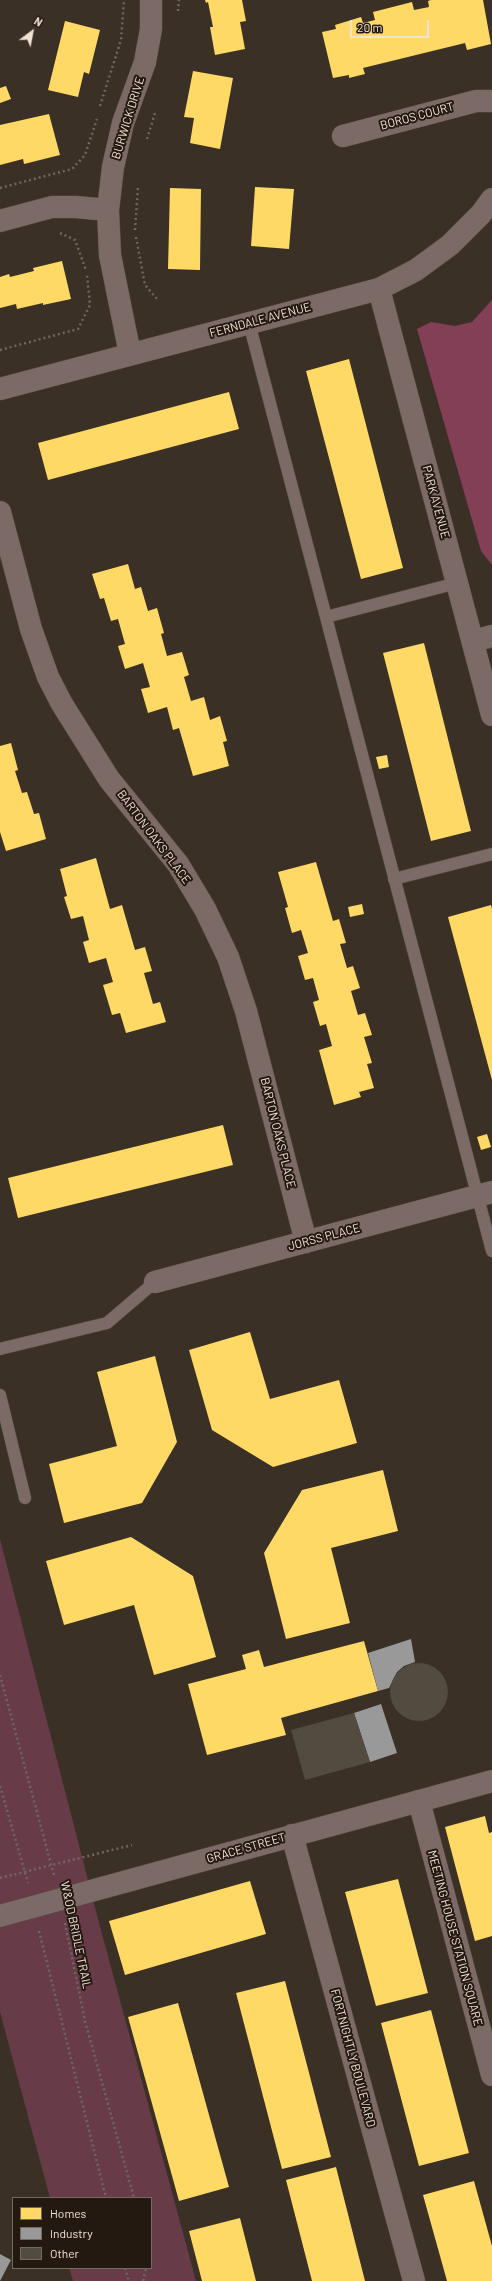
<!DOCTYPE html>
<html>
<head>
<meta charset="utf-8">
<style>
	body { margin:0 }
	#map { position:relative; width:492px; height:2281px; overflow:hidden; background:#3b3025; font-family:Barlow,sans-serif }
	canvas { display:block }
	.legend { position:absolute; left:12px; top:2197px; width:140px; height:72px; box-sizing:border-box; background:#241911; border:1px solid #766960; margin:0; padding:5px 7px; list-style:none; font-size:12px; color:#f1e2d6 }
	.legend li { display:flex; align-items:center; gap:8px; height:20px }
	.legend b { width:20px; border:1px solid #766960 }
	.north { position:absolute; left:12px; top:12px; width:40px; height:40px; -webkit-text-stroke:3px #241911; paint-order:stroke; rotate:32deg; font-size:11px; font-weight:700; line-height:16px; text-align:center; color:#f1e2d6 }
	.north::after { content:''; display:block; margin:auto; width:14px; height:18px; background:#f1e2d6; clip-path:polygon(50% 0,100% 100%,50% 72%,0 100%) }
	.scale { position:absolute; left:350px; top:20px; width:79px; height:18px; box-sizing:border-box; border:2px solid #f1e2d6; border-top:0; padding-left:5px; font-size:12px; line-height:14px; white-space:nowrap; color:#f1e2d6; -webkit-text-stroke:3px #241911; paint-order:stroke }
</style>
</head>
<body>
<div id="map">
<canvas width="492" height="2281"></canvas>
<ul class="legend">
<li><b style="height:11px;background:#ffd966"></b>Homes</li>
<li><b style="height:11px;background:#999"></b>Industry</li>
<li><b style="height:11px;background:#524b40"></b>Other</li>
</ul>
<div class="north">N</div>
<div class="scale">20 m</div>
</div>
<script>
const c = document.querySelector('canvas').getContext('2d');
c.lineJoin = 'round';
function paint(path, color) { c.fillStyle = color; c.fill(path, 'evenodd'); }
const toPath = rows => new Path2D(rows.map(r => 'M' + r).join(''));
function trace(path, color, width, dash) { c.strokeStyle = color; c.lineWidth = width; c.lineCap = dash ? 'butt' : 'round'; c.setLineDash(dash || []); c.stroke(path); }
function drawText(font, color, halo, rows, align = 'center') {
  c.font = font + ' Barlow,sans-serif'; c.lineWidth = 4; c.setLineDash([]); c.textBaseline = 'middle'; c.strokeStyle = halo; c.fillStyle = color; for (const [text, x, y, turn = 0] of rows) {
    c.save(); c.translate(x, y); c.rotate((+turn || 0) * Math.PI / 180); c.textAlign = isNaN(turn) ? turn : align; if (halo) c.strokeText(text, 0, 0); c.fillText(text, 0, 0); c.restore();
  }
}
const green = toPath([
	[0,1539,98,1919,196,2281,73,2281,69,2268,151,2268,151,2198,50,2198,0,2012]
]);
const forest = toPath([
	[492,300,492,565,481,551,417,329,431,322,455,326,472,322]
]);
const homes = toPath([
	[205,0,242,0,246,21,240,22,245,49,215,55,210,27,213,27,208,2,206,3],
	[431,0,483,0,491,44,467,50,465,43,363,68,365,74,349,78,349,75,333,78,322,32,336,29,335,25,361,17,363,23,375,20,373,12,412,2,414,10,429,7,428,1],
	[65,21,100,30,89,74,84,72,78,97,48,90],
	[193,71,233,78,220,149,190,143,194,118,184,117],
	[6,86,11,99,0,103,0,88],
	[49,114,60,155,24,164,23,159,0,165,0,125],
	[255,187,294,189,289,249,251,246],
	[170,188,201,189,200,270,168,269],
	[62,261,71,299,43,305,43,303,17,309,16,304,0,308,0,277,9,274,10,277,34,271,33,268],
	[349,359,403,568,361,579,306,371],
	[229,392,239,429,48,480,38,443],
	[128,564,135,589,141,587,148,611,157,608,164,633,161,634,167,656,182,652,189,675,184,677,191,701,204,697,210,720,220,716,227,741,223,742,229,766,193,776,179,728,173,730,167,707,148,713,141,689,150,687,143,663,125,669,118,646,125,644,118,619,111,621,104,598,100,599,92,574],
	[424,643,471,831,431,841,383,653],
	[11,743,18,770,15,771,22,793,27,792,34,814,39,813,46,839,6,851,0,832,0,746],
	[387,755,389,767,379,769,376,757],
	[96,858,110,909,122,905,135,950,145,947,152,971,144,973,153,1004,160,1002,166,1022,126,1033,120,1013,112,1015,103,985,113,982,106,958,89,963,83,942,89,940,83,916,71,919,64,897,67,896,60,869],
	[316,862,333,921,339,919,346,943,340,944,347,968,353,966,360,988,351,991,358,1015,365,1013,372,1035,364,1037,372,1063,367,1064,374,1088,359,1092,361,1097,334,1105,319,1050,332,1046,326,1024,320,1026,313,1002,319,1000,313,978,305,980,298,956,308,953,301,930,292,933,285,908,288,907,278,872],
	[362,904,364,914,350,917,348,907],
	[491,905,492,909,492,1080,448,917],
	[223,1125,233,1165,18,1218,8,1178],
	[487,1134,491,1147,481,1150,477,1137],
	[250,1332,270,1399,339,1380,357,1443,273,1467,212,1430,189,1350],
	[155,1356,177,1442,142,1503,64,1523,49,1464,117,1446,97,1372],
	[383,1470,398,1531,331,1548,350,1623,286,1639,264,1553,302,1490],
	[131,1537,193,1576,216,1657,154,1675,134,1605,64,1625,46,1561],
	[364,1641,378,1691,281,1718,286,1735,207,1755,188,1684,246,1669,242,1655,259,1650,264,1667],
	[485,1816,489,1833,492,1832,492,1936,475,1941,445,1827],
	[398,1879,428,1993,376,2006,345,1892],
	[250,1881,266,1934,125,1975,109,1921],
	[285,1981,331,2157,282,2169,236,1993],
	[178,2003,229,2187,179,2201,128,2017],
	[431,2010,469,2153,419,2166,381,2023],
	[336,2167,365,2281,312,2281,286,2180],
	[474,2181,492,2246,492,2281,447,2281,423,2195],
	[240,2218,256,2281,202,2281,189,2231]
]);
const industry = toPath([
	[411,1639,415,1662,404,1666,397,1672,389,1688,378,1691,368,1653],
	[381,1704,397,1753,370,1762,354,1713],
	[0,2254,11,2260,0,2281]
]);
const building = toPath([
	'390 1692a29 29 0 1 1 58 0a29 29 0 1 1-58 0Z',
	[354,1713,370,1762,305,1780,291,1730]
]);
const path = toPath([
	[178,11,179,0],
	[100,106,121,40,124,0],
	[147,139,155,113],
	[0,188,72,169,85,155,97,119],
	[135,230,138,187],
	[60,233,75,240,86,270],
	[136,237,145,285,157,299],
	[0,350,78,329,90,305,87,275],
	[0,1675,54,1875],
	[0,1786,28,1883],
	[0,1878,132,1845],
	[65,1923,85,2021,134,2198],
	[39,1931,106,2198],
	[125,2268,129,2281],
	[143,2281,146,2268]
]);
const service = toPath([
	[249,323,492,1251],
	[326,617,457,583],
	[394,879,492,854],
	[0,1349,107,1323,155,1282],
	[0,1395,25,1498]
]);
const minor = toPath([
	[343,136,476,101,492,101],
	[0,221,52,207,76,207,108,210],
	[130,354,110,255,108,210,113,167,123,123,145,62,151,29,151,0],
	[0,512,31,629,48,677,62,704,109,779,178,864,205,909,228,957,246,1011,306,1242],
	[473,641,492,636],
	[155,1282,492,1192],
	[419,1801,492,2075],
	[292,1835,414,2281]
]);
const tertiary = toPath([
	[379,289,492,715],
	[0,389,379,289,416,270,450,245,481,214,492,199],
	[0,1916,492,1781]
]);
const streetNames = [
	["BOROS COURT",417,116,-15],
	["BURWICK DRIVE",128,118,-73],
	["FERNDALE AVENUE",260,320,-15],
	["PARK AVENUE",436,502,75],
	["BARTON OAKS PLACE",154,837,53],
	["BARTON OAKS PLACE",278,1133,76],
	["JORSS PLACE",324,1237,-15],
	["GRACE STREET",246,1848,-16],
	["W&OD BRIDLE TRAIL",76,1935,78],
	["MEETING HOUSE STATION SQUARE",455,1938,75],
	["FORTNIGHTLY BOULEVARD",353,2058,75]
];
paint(green, '#683b49');
paint(forest, '#833f56');
paint(homes, '#ffd966');
paint(industry, '#999');
paint(building, '#524b40');
trace(service, '#564c43', 13);
trace(minor, '#564c43', 23);
trace(tertiary, '#564c43', 23);
trace(path, '#726660', 2.5, [2, 3]);
trace(service, '#7c6a66', 12);
trace(minor, '#7c6a66', 22);
trace(tertiary, '#7c6a66', 22);
drawText('12px', '#f1e2d6', '#241911', streetNames);
</script>
</body>
</html>
